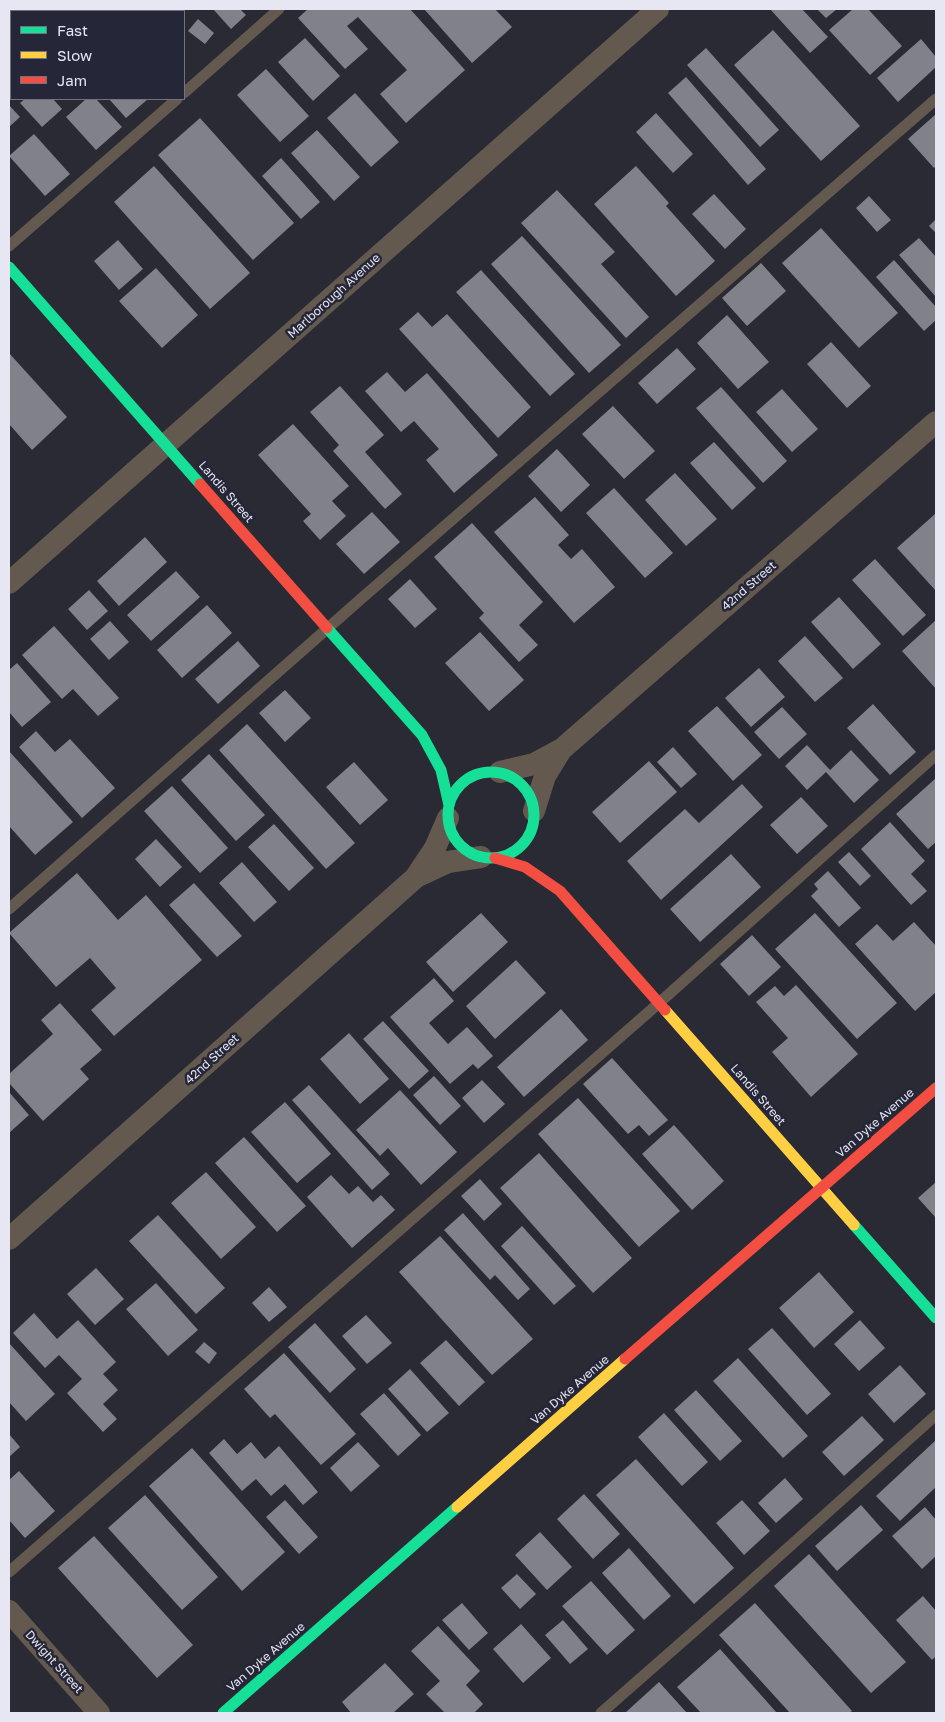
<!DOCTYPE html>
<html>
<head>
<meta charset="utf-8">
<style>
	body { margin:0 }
	#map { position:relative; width:945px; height:1722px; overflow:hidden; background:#292a33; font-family:"Golos Text",sans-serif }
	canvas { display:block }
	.frame { position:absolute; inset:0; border:10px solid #e6e7f2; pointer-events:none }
	.legend { position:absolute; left:10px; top:10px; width:175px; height:90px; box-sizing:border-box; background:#252637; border:1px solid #727382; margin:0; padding:6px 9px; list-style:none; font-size:15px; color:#e6e7f2 }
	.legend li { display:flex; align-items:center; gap:10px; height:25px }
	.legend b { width:25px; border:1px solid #727382 }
</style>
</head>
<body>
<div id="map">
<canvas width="945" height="1722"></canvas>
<div class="frame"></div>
<ul class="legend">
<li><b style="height:6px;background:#16e098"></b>Fast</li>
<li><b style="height:6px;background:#ffcf43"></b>Slow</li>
<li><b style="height:6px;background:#f24e42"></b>Jam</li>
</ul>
</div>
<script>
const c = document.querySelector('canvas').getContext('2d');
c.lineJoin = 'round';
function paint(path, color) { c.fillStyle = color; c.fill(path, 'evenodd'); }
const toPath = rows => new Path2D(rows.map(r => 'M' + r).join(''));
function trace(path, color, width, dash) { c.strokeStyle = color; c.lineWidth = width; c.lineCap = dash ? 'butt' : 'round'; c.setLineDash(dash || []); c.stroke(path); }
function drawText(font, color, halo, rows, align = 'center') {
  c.font = font + ' "Golos Text",sans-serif'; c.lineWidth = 5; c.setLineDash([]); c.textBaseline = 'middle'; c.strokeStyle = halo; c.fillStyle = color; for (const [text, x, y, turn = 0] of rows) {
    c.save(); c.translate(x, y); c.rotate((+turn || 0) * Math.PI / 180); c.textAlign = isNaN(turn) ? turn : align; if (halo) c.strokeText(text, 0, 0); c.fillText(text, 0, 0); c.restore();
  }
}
const building = toPath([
	[32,9,83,9,85,11,34,11],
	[97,9,131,9,133,11,100,11],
	[213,9,240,9,246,15,231,29],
	[308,9,410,9,465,70,406,123,380,94,407,70,358,17,347,26,368,49,345,69,298,18],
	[424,9,495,9,512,27,472,63],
	[770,9,802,9,828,37,810,53],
	[817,9,837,9,826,18],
	[853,9,868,9,902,46,870,75,829,30],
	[198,19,214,33,205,44,188,31],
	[11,22,11,55,9,52,9,25],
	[773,30,860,126,821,161,734,65],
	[305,38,340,76,313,101,278,62],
	[921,39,936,57,936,67,898,102,877,78],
	[706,48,779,130,760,147,687,65],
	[266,69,309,116,280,142,237,95],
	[686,77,766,169,748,185,668,93],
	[355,93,399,142,371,167,327,118],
	[25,99,53,99,62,109,42,127,20,103],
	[86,99,96,99,122,127,96,150,66,117],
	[109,99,148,99,126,118],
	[9,105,20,117,9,127],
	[656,113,693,154,673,173,636,132],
	[936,114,936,166,934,168,908,139],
	[200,118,294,223,253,260,158,155],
	[317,130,360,177,334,201,291,153],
	[34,134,70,174,45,196,9,156],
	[281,158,320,202,301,219,262,176],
	[154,166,250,273,210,309,114,202],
	[636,166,669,203,666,206,715,261,676,296,594,204],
	[557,190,615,252,601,264,649,317,626,338,521,223],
	[714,194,746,229,725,249,692,214],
	[869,196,891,220,877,232,856,208],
	[936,219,936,233,929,226],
	[821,228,898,313,859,348,782,263],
	[522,236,621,345,589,373,491,264],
	[919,238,936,257,936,297,899,255],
	[118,240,143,269,119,290,94,261],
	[894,260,936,307,936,320,924,331,876,277],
	[761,263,786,291,747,326,722,298],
	[156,268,198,315,162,348,119,301],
	[481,270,575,374,550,396,456,292],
	[418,312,432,327,447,314,531,407,498,438,399,329],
	[727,315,769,362,738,389,697,343],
	[831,342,871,386,847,408,807,364],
	[677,348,696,369,657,404,638,383],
	[9,353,67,417,32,450,9,424],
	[387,372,405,392,427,373,498,455,454,493,426,460,439,449,414,421,401,432,365,391],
	[340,386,384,435,365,452,402,494,385,509,333,451,339,445,310,412],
	[721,387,787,461,763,483,696,408],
	[782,389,818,429,792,452,756,412],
	[613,406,655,451,624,479,582,434],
	[293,424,349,486,332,501,346,516,320,540,303,521,311,514,258,455],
	[714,442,756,488,732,510,690,463],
	[557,449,590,485,561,512,528,476],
	[675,473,717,519,686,546,645,500],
	[614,488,673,553,645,578,586,513],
	[535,497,569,535,558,545,571,559,582,549,615,587,574,623,494,532],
	[372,512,400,542,364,574,336,544],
	[935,514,936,515,936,591,897,548],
	[472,523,543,602,519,625,538,645,519,662,479,618,484,613,434,557],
	[145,537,167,562,119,606,97,581],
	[875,559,926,615,903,636,852,580],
	[176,571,200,597,151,641,127,615],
	[410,579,437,609,415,628,388,599],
	[89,590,108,611,87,630,68,609],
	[839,597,881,644,853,669,811,622],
	[207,605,232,633,182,678,157,650],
	[936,620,936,689,902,651],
	[110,621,129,642,109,660,90,639],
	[54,626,119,698,98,716,73,689,62,699,22,655],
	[480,632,524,680,489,711,445,663],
	[805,636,843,678,815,702,778,661],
	[238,641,260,666,218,704,195,679],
	[17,663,51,702,22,727,9,712,9,670],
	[759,668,785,697,751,727,725,698],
	[285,690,311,718,285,742,259,713],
	[873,704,916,752,890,775,847,728],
	[717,706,762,755,733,781,688,731],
	[782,707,807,734,779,759,754,732],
	[247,724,355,843,326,869,219,750],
	[36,731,55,752,70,739,115,788,82,818,19,747],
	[807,745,830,770,851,750,879,780,854,803,826,772,807,790,785,766],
	[673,747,697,774,681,788,657,762],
	[9,751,73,822,35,855,9,826],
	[209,754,265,815,236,841,181,780],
	[649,761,677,792,620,843,592,812],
	[354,762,388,800,360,825,326,787],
	[936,778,936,842,928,849,896,814],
	[742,784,763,807,661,900,627,861,685,809,699,823],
	[172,786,228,848,200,873,144,811],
	[801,797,828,826,797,854,770,825],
	[890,822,925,861,911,874,927,891,911,905,861,849],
	[274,824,314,868,289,891,248,847],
	[156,839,182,867,160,887,135,859],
	[849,852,871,876,860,886,838,862],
	[731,854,761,887,700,942,670,909],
	[242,862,277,902,254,922,219,883],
	[828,871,861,908,839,927,811,896,818,889,814,884],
	[77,873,118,920,146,895,202,960,114,1036,91,1010,116,988,90,958,56,987,9,933],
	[194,883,242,936,217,957,169,905],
	[481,913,508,942,453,992,426,962],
	[815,913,897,1003,857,1039,775,949],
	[914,922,936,946,936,992,915,1011,855,944,877,924,893,941],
	[752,935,781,967,749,996,720,964],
	[516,960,546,993,495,1039,466,1006],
	[434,978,454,1001,429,1023,448,1044,467,1027,493,1056,478,1069,473,1064,450,1084,390,1017],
	[796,985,858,1054,811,1097,772,1052,788,1038,756,1002,775,986,784,996],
	[60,1003,102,1050,80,1069,89,1079,43,1121,9,1083,9,1074,53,1034,41,1020],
	[561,1009,588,1040,524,1097,497,1067],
	[383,1021,429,1071,409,1089,363,1039],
	[349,1033,389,1079,360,1104,320,1059],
	[612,1058,668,1120,649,1136,639,1125,628,1134,583,1084],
	[434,1076,461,1106,440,1125,413,1095],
	[482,1080,505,1104,484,1123,462,1098],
	[309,1085,390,1174,372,1190,292,1100],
	[400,1090,457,1152,421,1185,388,1148,380,1156,356,1130],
	[9,1092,29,1115,9,1133],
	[578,1098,680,1211,639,1247,538,1134],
	[285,1102,331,1154,297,1183,251,1132],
	[674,1125,724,1181,692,1210,642,1154],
	[244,1137,306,1206,277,1232,215,1163],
	[539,1153,632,1258,593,1293,500,1188],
	[206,1172,256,1227,221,1259,171,1203],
	[331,1175,349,1194,358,1186,373,1202,381,1195,395,1210,352,1248,307,1197],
	[480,1179,502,1204,484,1221,461,1196],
	[936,1182,936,1218,918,1198],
	[463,1213,530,1289,518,1300,495,1275,490,1280,444,1230],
	[158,1215,225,1288,196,1314,129,1241],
	[522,1226,576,1286,554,1305,501,1246],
	[440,1236,533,1339,492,1375,399,1272],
	[96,1268,124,1299,95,1325,67,1294],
	[819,1272,854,1312,814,1348,779,1308],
	[156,1283,198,1330,168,1356,126,1309],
	[269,1287,287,1307,269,1322,252,1303],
	[34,1313,57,1339,78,1320,116,1362,103,1374,118,1390,103,1404,117,1419,103,1432,67,1393,82,1379,59,1355,45,1368,13,1333],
	[366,1315,392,1343,367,1364,342,1336],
	[860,1320,885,1348,859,1371,834,1344],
	[315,1323,356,1369,330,1393,288,1347],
	[772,1328,831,1394,807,1415,748,1349],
	[446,1340,485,1382,459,1406,420,1363],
	[204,1342,217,1353,209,1364,195,1352],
	[9,1343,55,1394,26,1421,9,1402],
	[284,1353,356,1434,321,1465,275,1414,270,1418,244,1389],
	[738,1358,808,1436,783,1458,713,1381],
	[900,1365,926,1394,894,1423,868,1394],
	[410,1369,449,1413,427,1432,388,1389],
	[696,1390,742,1441,720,1461,674,1410],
	[384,1393,421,1435,398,1456,360,1414],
	[664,1413,708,1462,682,1486,638,1437],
	[862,1416,884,1440,844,1476,822,1452],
	[9,1434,20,1447,9,1457],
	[224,1439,237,1454,251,1442,265,1459,279,1446,318,1492,303,1505,285,1484,271,1496,256,1479,242,1491,209,1453],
	[936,1440,936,1487,900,1521,876,1496],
	[358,1442,380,1466,351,1492,330,1468],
	[192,1448,285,1552,242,1591,149,1486],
	[636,1459,734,1568,694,1604,596,1495],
	[19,1471,55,1511,25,1538,9,1520,9,1480],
	[785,1478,803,1499,776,1523,758,1503],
	[584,1494,620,1534,593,1559,557,1519],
	[145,1495,218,1577,182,1610,108,1528],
	[285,1500,318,1537,299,1554,266,1517],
	[742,1500,770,1531,744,1555,716,1523],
	[861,1505,883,1530,837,1571,815,1546],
	[925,1507,936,1520,936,1556,922,1569,892,1536],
	[540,1532,572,1567,547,1590,515,1555],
	[94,1536,193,1645,157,1678,58,1568],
	[629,1548,671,1596,644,1620,602,1573],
	[809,1554,906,1662,871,1693,774,1586],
	[517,1574,536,1594,520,1609,501,1588],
	[591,1581,635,1630,607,1655,562,1606],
	[923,1596,936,1611,936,1656,932,1660,896,1620],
	[462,1603,488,1633,469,1650,442,1620],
	[755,1603,852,1711,849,1713,790,1713,719,1635],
	[563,1620,588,1649,570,1664,545,1635],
	[521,1624,551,1658,523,1683,493,1649],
	[438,1626,480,1671,466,1685,483,1704,474,1713,445,1713,426,1694,440,1681,411,1651],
	[720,1649,777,1713,701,1713,677,1687],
	[385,1663,414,1694,393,1713,351,1713,342,1702],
	[659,1682,687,1713,625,1713]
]);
const lane = toPath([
	[184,93,279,9],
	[9,246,177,99],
	[9,909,362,598,936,99],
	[9,1572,659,1003,936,755],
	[601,1713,740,1591,936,1415]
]);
const street = toPath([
	[9,583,658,9],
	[500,772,534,764,562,749,936,422],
	[534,811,545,776,561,750],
	[416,877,448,862,481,857],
	[9,1239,415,878,435,848,448,818],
	[9,1611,99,1713]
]);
const fast = toPath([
	[9,267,200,484],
	[327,628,422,735,441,770,449,805],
	'448 815a43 43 0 1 1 86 0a43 43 0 1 1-86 0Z',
	[854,1225,936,1318],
	[223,1713,457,1507]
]);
const slow = toPath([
	[665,1010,854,1225],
	[457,1507,625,1359]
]);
const jam = toPath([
	[200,484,327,628],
	[495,858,525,867,560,891,665,1010],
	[625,1359,936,1088]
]);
const streetNames = [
	["Marlborough Avenue",334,296,-42],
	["Landis Street",226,492,49],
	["42nd Street",749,586,-41],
	["42nd Street",212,1059,-42],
	["Landis Street",758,1095,49],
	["Van Dyke Avenue",875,1123,-41],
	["Van Dyke Avenue",570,1390,-41],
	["Van Dyke Avenue",266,1657,-41],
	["Dwight Street",54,1662,48]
];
paint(building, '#808189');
trace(lane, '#63594e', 11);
trace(street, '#63594e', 22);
trace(fast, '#16e098', 11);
trace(slow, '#ffcf43', 11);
trace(jam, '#f24e42', 11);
drawText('12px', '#e6e7f2', '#252637', streetNames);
</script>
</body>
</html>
